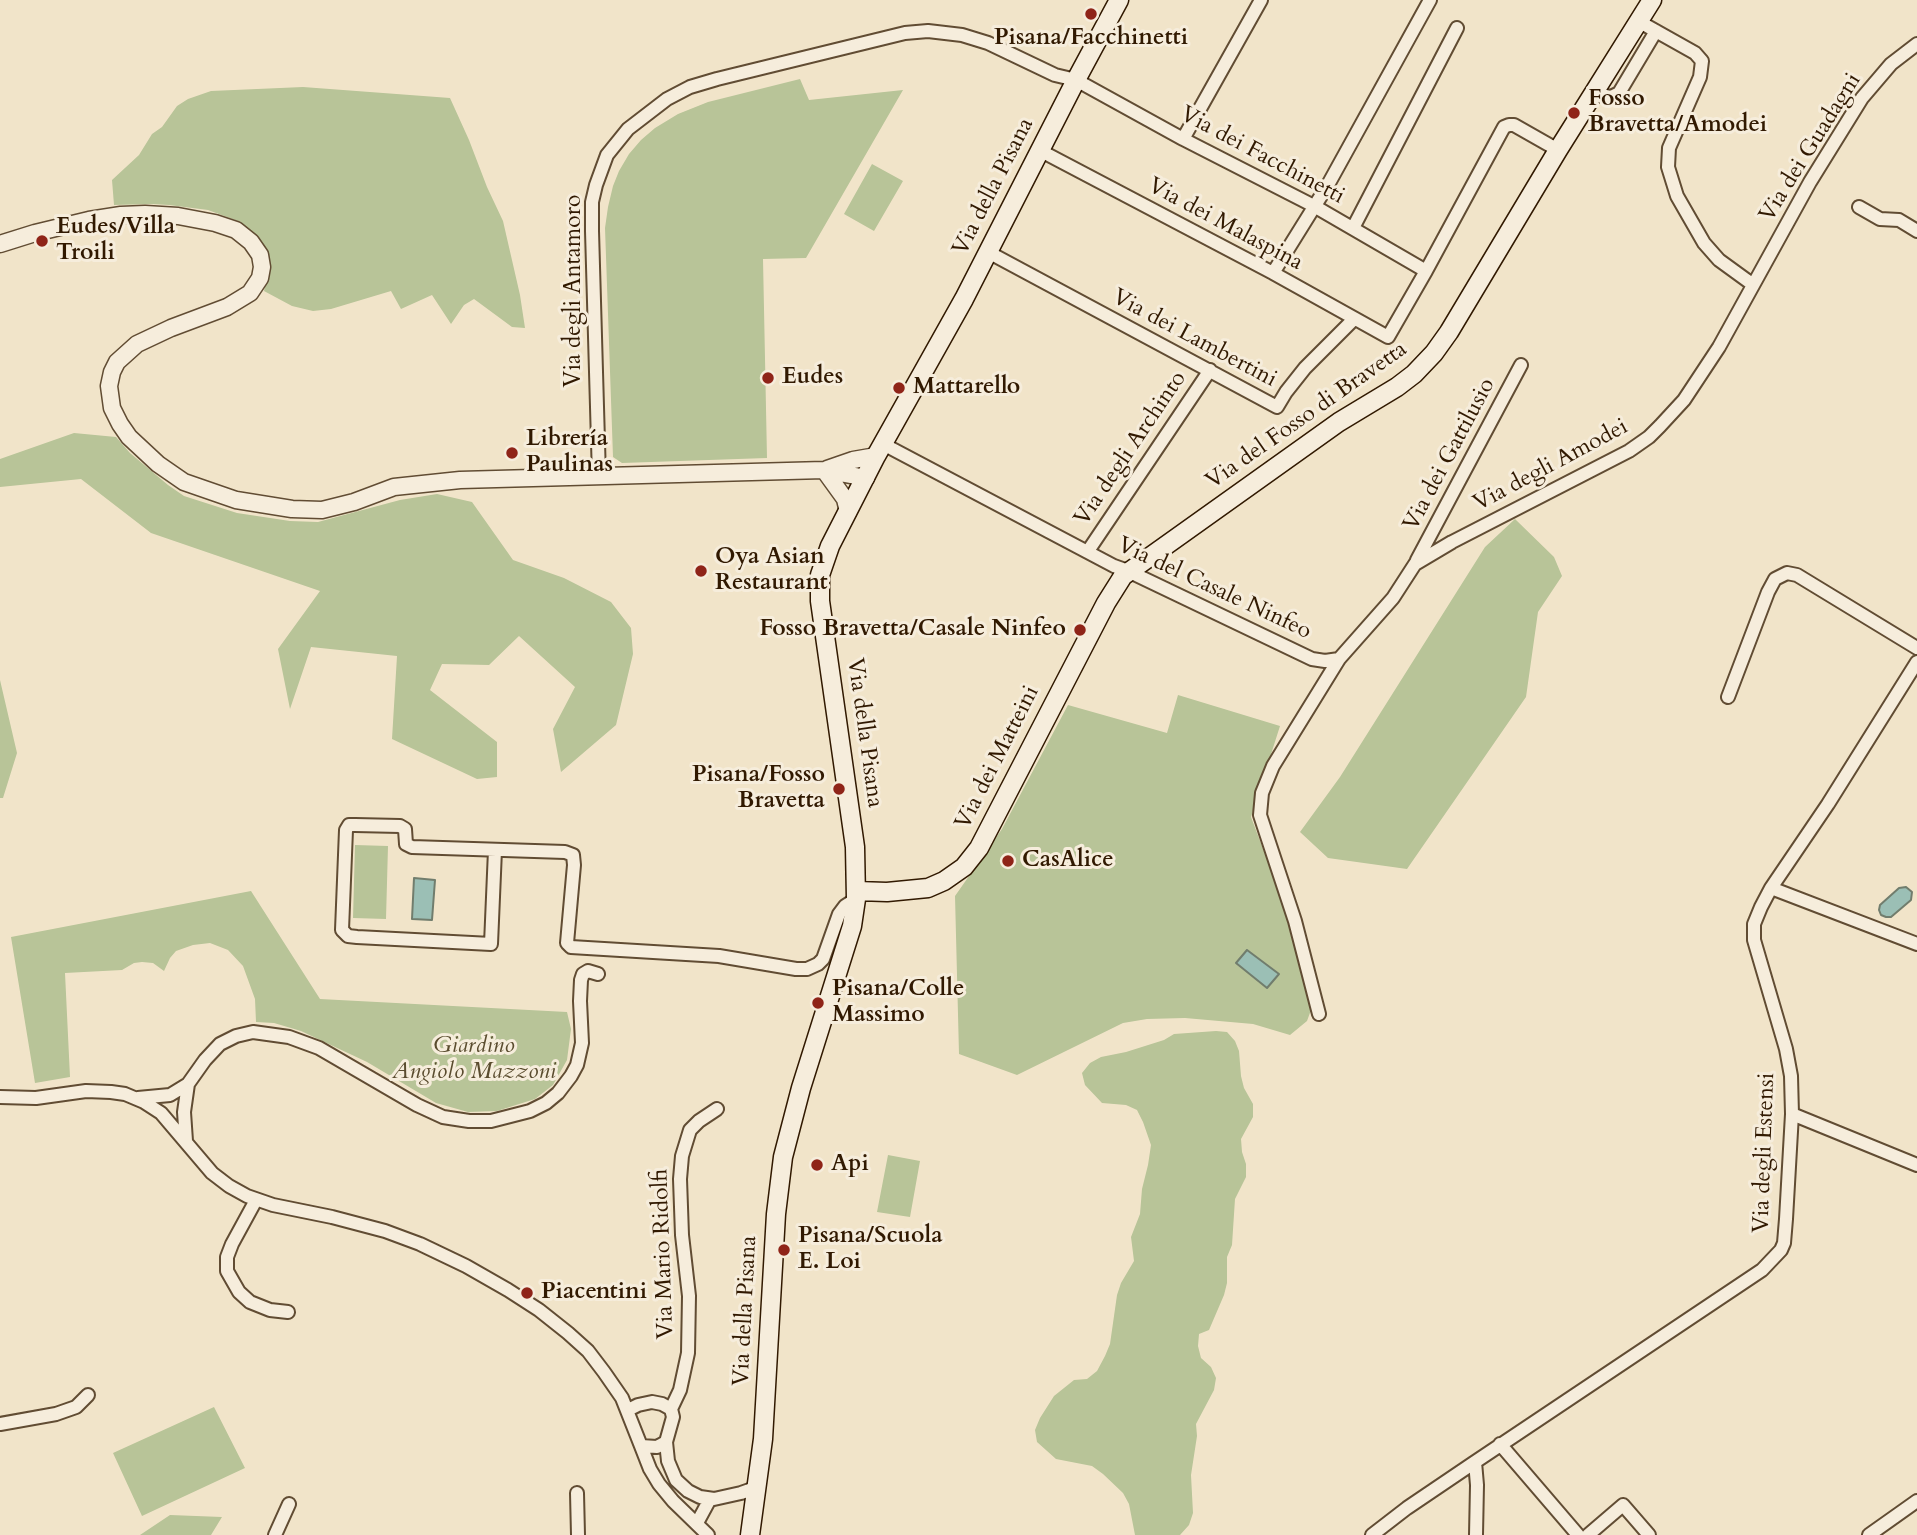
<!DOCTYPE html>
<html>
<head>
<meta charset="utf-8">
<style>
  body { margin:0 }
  canvas { display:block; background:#f1e4c9 }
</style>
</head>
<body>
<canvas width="1917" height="1535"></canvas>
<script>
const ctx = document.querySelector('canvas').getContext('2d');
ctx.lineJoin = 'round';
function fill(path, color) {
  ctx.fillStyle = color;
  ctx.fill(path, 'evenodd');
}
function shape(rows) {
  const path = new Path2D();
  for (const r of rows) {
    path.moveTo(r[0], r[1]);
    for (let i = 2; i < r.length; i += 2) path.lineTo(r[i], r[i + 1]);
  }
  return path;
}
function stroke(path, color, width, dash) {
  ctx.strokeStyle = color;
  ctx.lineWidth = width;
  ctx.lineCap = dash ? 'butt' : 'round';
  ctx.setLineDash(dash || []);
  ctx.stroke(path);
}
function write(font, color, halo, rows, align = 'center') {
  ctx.font = font + ' Cardo,serif';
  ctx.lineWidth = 6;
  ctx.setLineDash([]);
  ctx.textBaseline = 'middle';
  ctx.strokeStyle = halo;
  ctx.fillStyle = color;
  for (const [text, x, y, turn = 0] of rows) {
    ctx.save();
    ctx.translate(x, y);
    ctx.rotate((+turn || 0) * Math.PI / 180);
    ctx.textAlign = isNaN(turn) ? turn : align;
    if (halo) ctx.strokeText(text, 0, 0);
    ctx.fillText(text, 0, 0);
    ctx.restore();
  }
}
fill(shape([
  [800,79,809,100,903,90,806,258,763,259,767,458,622,463,613,457,605,228,608,207,613,186,619,171,629,154,641,140,655,128,678,114,708,102],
  [303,87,450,98,469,140,487,187,503,221,520,295,525,328,512,327,474,299,464,305,451,324,432,295,401,309,391,291,331,309,313,311,292,306,264,291,270,262,266,251,256,236,238,221,208,210,169,205,152,204,114,205,112,180,139,155,152,134,162,127,177,106,188,99,211,91],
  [872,164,903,181,874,231,844,214],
  [74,433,116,437,130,453,168,485,184,496,237,513,290,521,318,522,400,500,437,494,472,502,513,560,564,578,611,602,631,628,633,654,616,725,561,772,553,729,575,687,519,636,489,665,442,664,430,690,497,742,497,777,477,779,392,739,397,656,311,647,290,709,278,649,320,591,151,533,81,479,0,487,0,459],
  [1515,519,1554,557,1562,576,1538,612,1526,697,1407,869,1328,858,1300,832,1340,777,1485,547],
  [0,680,17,753,3,798,0,798],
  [1178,695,1280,726,1251,817,1287,912,1306,971,1311,1010,1307,1021,1290,1035,1253,1024,1185,1018,1147,1019,1123,1023,1017,1075,959,1054,955,896,1002,829,1068,705,1167,733],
  [355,845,388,846,386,919,353,918],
  [251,891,320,999,567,1012,571,1029,567,1060,553,1085,535,1099,497,1111,468,1112,436,1103,367,1062,301,1031,274,1023,256,1022,255,999,243,966,228,950,210,943,193,945,176,951,170,958,164,971,153,963,142,962,134,963,122,970,65,973,70,1077,35,1083,11,937],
  [1216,1031,1227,1032,1235,1041,1239,1051,1241,1076,1244,1088,1253,1104,1253,1117,1241,1139,1242,1152,1246,1164,1246,1177,1235,1199,1232,1245,1227,1257,1227,1283,1224,1295,1209,1330,1199,1334,1198,1346,1201,1358,1211,1367,1216,1378,1214,1390,1196,1424,1197,1436,1191,1475,1193,1513,1189,1525,1180,1535,1135,1535,1129,1504,1123,1493,1103,1474,1092,1466,1056,1459,1037,1442,1035,1430,1040,1418,1054,1396,1074,1380,1087,1379,1097,1371,1105,1356,1110,1344,1117,1295,1121,1283,1134,1261,1131,1237,1140,1214,1142,1189,1148,1165,1151,1145,1143,1122,1137,1110,1126,1105,1102,1103,1085,1085,1082,1073,1090,1063,1101,1057,1126,1052,1164,1040,1174,1034],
  [888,1155,920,1161,910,1217,877,1212],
  [214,1407,245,1468,142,1516,113,1453],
  [170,1515,222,1517,211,1535,140,1535]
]), '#b8c498');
const water = shape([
  [414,878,435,880,432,920,412,919,414,878],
  [1906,887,1912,892,1911,900,1891,917,1886,917,1881,915,1879,910,1880,905,1899,888,1906,887],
  [1247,950,1279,974,1267,988,1236,963,1247,950]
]);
fill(water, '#9bbfb5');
stroke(water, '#717d6d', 2);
const minor = shape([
  [1638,21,1695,53,1702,61,1700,77,1669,148,1668,167,1677,196,1704,243,1719,260,1752,284],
  [1593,93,1611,97,1619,93,1656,31],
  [1183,139,1261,0],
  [1041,151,1273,273,1388,337,1426,271,1504,127,1509,125,1514,125,1558,150],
  [1859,207,1880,219,1899,220,1917,231],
  [1353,228,1457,28],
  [988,252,1277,407,1286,392,1305,368,1354,319],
  [1273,273,1329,183,1430,0],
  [883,444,1114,566,1128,571,1312,659,1325,661,1339,659],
  [599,477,592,231,592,202,596,185,607,155,628,129,667,99,690,87,717,79,905,33,928,31,962,35,988,43,1055,75,1076,80,1183,139,1314,206,1426,271],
  [1088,551,1210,370],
  [1417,560,1521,365],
  [1728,697,1768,592,1775,579,1787,573,1797,575,1917,648],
  [495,850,491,944,357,937,348,936,342,930,346,830,349,825,355,825,400,826,405,829,406,844,412,847,565,852,573,855,574,865,567,943,571,947,719,956,796,969,807,969,818,964,823,959,839,914,845,906,856,899],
  [1771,888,1917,944],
  [1319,1014,1295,921,1260,815,1262,793,1273,766,1339,659,1393,598,1415,564,1452,542,1629,451,1649,437,1660,426,1684,400,1719,347,1810,182,1862,98,1891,64,1917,44],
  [0,1097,36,1098,86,1091,111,1092,125,1094,144,1102,161,1113,212,1173,229,1186,247,1196,273,1205,332,1217,385,1231,420,1244,466,1266,508,1290,539,1310,568,1333,588,1351,604,1372,622,1398,641,1446,657,1447,666,1442],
  [138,1098,170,1095,188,1084],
  [1792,1114,1917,1165],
  [186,1141,184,1112,188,1084,205,1060,220,1044,236,1036,253,1032,289,1037,319,1048,417,1105,443,1117,469,1121,491,1121,530,1111,546,1103,558,1093,571,1076,577,1065,582,1043,580,1001,581,980,583,974,588,971,598,974],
  [256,1200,232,1244,227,1257,227,1271,239,1292,250,1302,270,1310,288,1312],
  [671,1409,680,1390,688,1353,689,1296,682,1235,680,1179,682,1156,690,1130,699,1121,717,1109],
  [628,1410,638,1405,652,1402,662,1404,671,1409,673,1417,666,1442,668,1461,676,1480,688,1491,700,1497,714,1499,741,1493,758,1487],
  [0,1424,56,1414,76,1407,88,1395],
  [1500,1444,1578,1535],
  [641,1446,650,1469,659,1484,673,1501,708,1535],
  [577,1493,578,1535],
  [697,1523,710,1499],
  [275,1535,289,1504],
  [1372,1535,1407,1508,1475,1462],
  [1476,1535,1477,1485,1475,1462,1762,1270,1781,1250,1784,1243,1786,1219,1792,1114,1791,1076,1786,1049,1754,940,1754,924,1761,907,1771,888,1828,804,1917,662],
  [1588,1535,1623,1505,1649,1535],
  [1869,1535,1917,1501]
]);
const tertiary = shape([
  [0,244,35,233,89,220,121,215,145,214,178,216,215,223,236,230,251,242,260,255,262,267,260,278,250,293,227,307,171,328,137,344,117,362,112,372,109,386,112,408,120,424,129,437,158,464,184,482,236,500,292,509,322,510,354,502,394,487,460,480,824,470,866,478],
  [827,469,853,460,876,456],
  [824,470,845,499,848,512]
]);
const secondary = shape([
  [857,891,887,892,928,888,944,881,964,867,979,848,1106,603,1123,576,1339,422,1397,387,1414,374,1434,353,1449,332,1558,150,1652,0],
  [750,1535,763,1439,776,1214,783,1157,801,1088,852,926,856,899,855,847,820,601,820,575,830,546,876,456,964,299,1076,80,1119,0]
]);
stroke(minor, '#614c33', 16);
stroke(tertiary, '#614c33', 19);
stroke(secondary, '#311901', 21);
stroke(minor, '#f6eddc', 12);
stroke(tertiary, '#f6eddc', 16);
stroke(secondary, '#f6eddc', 18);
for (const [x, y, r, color] of [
  [1091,14,7,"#8f2418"],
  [1574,113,7,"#8f2418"],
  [42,241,7,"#8f2418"],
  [768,378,7,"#8f2418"],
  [899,388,7,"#8f2418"],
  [512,453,7,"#8f2418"],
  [701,571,7,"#8f2418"],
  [1080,630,7,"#8f2418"],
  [839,789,7,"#8f2418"],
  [1008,861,7,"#8f2418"],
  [818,1003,7,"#8f2418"],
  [817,1165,7,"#8f2418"],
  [784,1250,7,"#8f2418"],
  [527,1293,7,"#8f2418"]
]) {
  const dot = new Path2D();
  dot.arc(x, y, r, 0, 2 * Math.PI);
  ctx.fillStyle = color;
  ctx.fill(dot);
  stroke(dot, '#f6eddc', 2.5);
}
write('bold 23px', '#311901', '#f6eddc', [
  ["Pisana/Facchinetti",1091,39,"center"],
  ["Fosso",1588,100],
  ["Bravetta/Amodei",1588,126],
  ["Eudes/Villa",56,228],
  ["Troili",56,254],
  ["Eudes",782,378],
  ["Mattarello",913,388],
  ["Librería",526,440],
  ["Paulinas",526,466],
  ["Oya Asian",715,558],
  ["Restaurant",715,584],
  ["Fosso Bravetta/Casale Ninfeo",1066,630,"right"],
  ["Pisana/Fosso",825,776,"right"],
  ["Bravetta",825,802,"right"],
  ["CasAlice",1022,861],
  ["Pisana/Colle",832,990],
  ["Massimo",832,1016],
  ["Api",831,1165],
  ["Pisana/Scuola",798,1237],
  ["E. Loi",798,1263],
  ["Piacentini",541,1293]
], 'left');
write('23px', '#311901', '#f6eddc', [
  ["Via dei Guadagni",1811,148,-58],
  ["Via dei Facchinetti",1262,156,28],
  ["Via della Pisana",994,187,-63],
  ["Via dei Malaspina",1225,225,28],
  ["Via degli Antamoro",575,291,-90],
  ["Via dei Lambertini",1194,339,28],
  ["Via del Fosso di Bravetta",1307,416,-35],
  ["Via degli Archinto",1131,449,-56],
  ["Via dei Gattilusio",1450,455,-62],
  ["Via degli Amodei",1551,466,-28],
  ["Via del Casale Ninfeo",1214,589,25],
  ["Via della Pisana",864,733,82],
  ["Via dei Matteini",998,758,-63],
  ["Via degli Estensi",1765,1153,-88],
  ["Via Mario Ridolfi",664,1254,-92],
  ["Via della Pisana",746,1311,-87]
]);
write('italic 23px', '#5a4c2e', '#f6eddc', [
  ["Giardino",474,1047],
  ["Angiolo Mazzoni",474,1073]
]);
</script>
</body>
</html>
